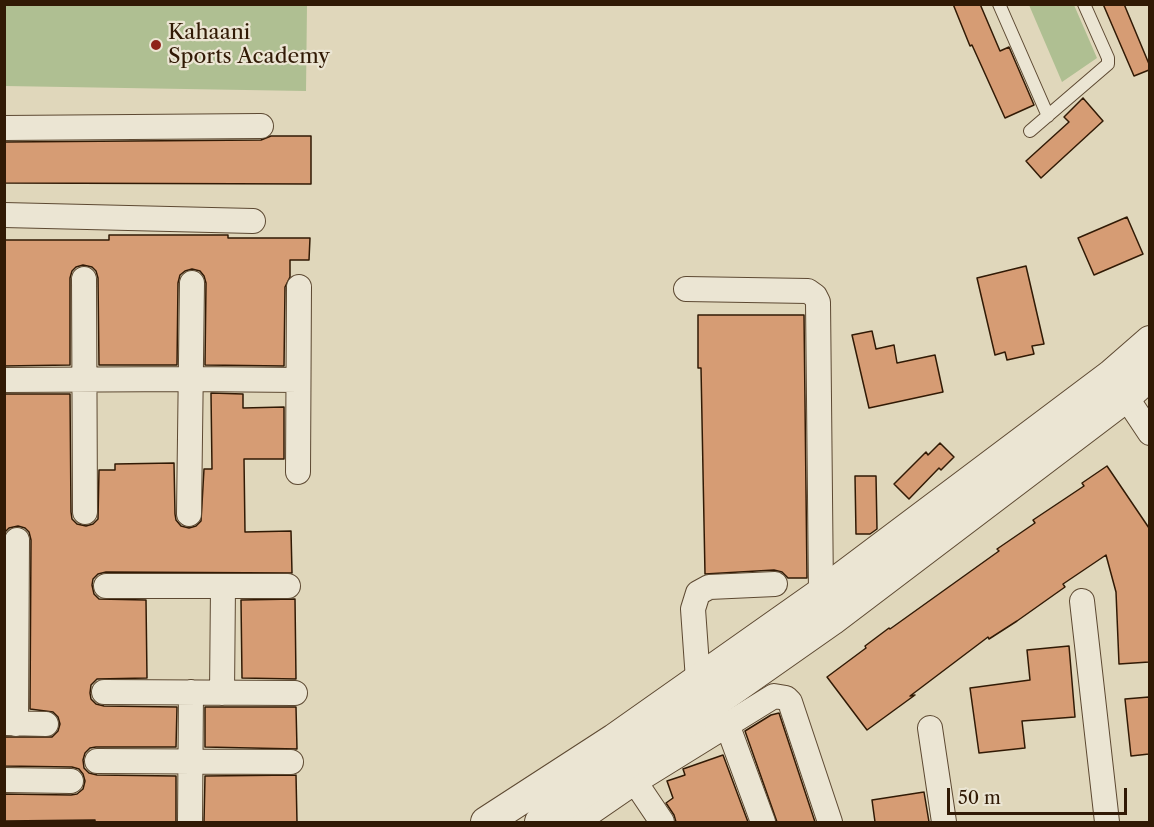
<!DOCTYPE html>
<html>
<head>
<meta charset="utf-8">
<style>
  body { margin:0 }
  #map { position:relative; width:1154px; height:827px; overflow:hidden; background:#e0d7bb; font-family:"Libre Caslon Text",serif }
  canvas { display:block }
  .frame { position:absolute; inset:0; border:6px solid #311a05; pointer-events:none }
  .scale { position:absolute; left:947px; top:788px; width:180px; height:27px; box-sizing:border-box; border:3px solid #311a05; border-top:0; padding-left:8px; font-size:18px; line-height:21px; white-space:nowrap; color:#311a05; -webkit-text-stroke:4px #ebe5d3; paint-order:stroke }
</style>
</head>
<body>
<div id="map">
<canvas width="1154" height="827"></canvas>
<div class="frame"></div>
<div class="scale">50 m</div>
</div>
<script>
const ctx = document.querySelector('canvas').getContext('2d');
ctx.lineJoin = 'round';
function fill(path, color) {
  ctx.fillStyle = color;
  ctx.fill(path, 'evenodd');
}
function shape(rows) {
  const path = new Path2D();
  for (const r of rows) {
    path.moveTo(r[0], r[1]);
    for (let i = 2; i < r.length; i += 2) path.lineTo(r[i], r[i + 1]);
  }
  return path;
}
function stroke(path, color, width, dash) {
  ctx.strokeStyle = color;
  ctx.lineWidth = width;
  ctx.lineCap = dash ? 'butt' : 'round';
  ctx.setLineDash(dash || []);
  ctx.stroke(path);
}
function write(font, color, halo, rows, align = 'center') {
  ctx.font = font + ' "Libre Caslon Text",serif';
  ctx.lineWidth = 4.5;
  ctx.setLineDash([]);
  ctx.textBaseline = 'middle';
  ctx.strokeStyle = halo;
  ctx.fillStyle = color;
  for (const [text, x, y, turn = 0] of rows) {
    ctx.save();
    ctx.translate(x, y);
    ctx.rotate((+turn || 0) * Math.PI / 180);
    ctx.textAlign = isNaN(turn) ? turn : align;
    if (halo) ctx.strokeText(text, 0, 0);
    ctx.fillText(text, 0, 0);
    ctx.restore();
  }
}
fill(shape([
  [5,4,307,5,306,91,5,86],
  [1029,5,1074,5,1097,58,1062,82]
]), '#afbf92');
const building = shape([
  [953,4,980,4,1000,51,1009,47,1034,105,1005,118,972,45,970,46,953,4],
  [1103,4,1124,4,1149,64,1149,70,1134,76,1103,4],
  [1083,98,1103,121,1041,178,1026,161,1069,122,1064,117,1083,98],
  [271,136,311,136,311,184,4,183,4,142,261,140,271,136],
  [1127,217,1143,254,1094,275,1078,238,1127,217],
  [109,235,228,235,228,238,310,238,309,260,290,260,290,277,285,287,284,366,205,365,206,283,204,276,200,271,192,269,185,271,180,275,178,283,177,365,99,365,98,278,96,271,92,267,83,265,76,267,72,271,70,278,70,365,4,366,4,240,109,240,109,235],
  [1026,266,1044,344,1032,346,1034,354,1007,360,1005,352,995,355,977,278,1026,266],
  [698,315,804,315,807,578,788,578,782,572,774,570,705,574,701,368,698,368,698,315],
  [872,331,876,349,894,345,897,363,935,355,943,392,869,408,852,335,872,331],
  [211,393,243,394,243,408,284,407,284,459,244,459,245,532,291,531,292,573,106,572,98,574,93,579,92,585,94,594,99,599,146,600,147,678,97,679,91,685,90,693,91,699,96,704,104,706,177,707,176,747,96,747,90,748,85,753,83,760,84,768,89,773,97,775,176,776,176,822,95,822,95,820,4,821,4,794,71,795,77,794,83,789,85,781,83,774,79,769,72,767,4,766,4,737,52,737,58,731,60,724,58,717,53,712,30,709,31,540,29,532,25,528,18,526,9,528,4,533,4,394,70,394,71,512,72,519,77,524,86,526,93,524,98,519,99,470,115,470,115,464,174,463,175,514,176,520,181,526,189,528,196,526,201,521,204,469,212,469,211,393],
  [940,443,954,457,941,470,939,468,909,499,894,484,926,452,928,455,940,443],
  [1107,466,1149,528,1149,662,1119,664,1116,592,1106,555,1063,584,1065,587,1017,621,989,639,988,637,910,696,915,695,867,730,827,677,866,648,865,646,889,628,890,629,999,551,997,549,1035,523,1033,520,1084,486,1082,483,1107,466],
  [855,476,876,476,877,529,870,534,856,534,855,476],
  [295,599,296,679,242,678,241,600,295,599],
  [1069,646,1075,717,1022,721,1025,748,979,753,970,688,1030,680,1027,650,1069,646],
  [1149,697,1149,754,1131,756,1125,699,1149,697],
  [205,707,296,707,297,749,205,747,205,707],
  [779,713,815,822,777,822,745,731,771,715,779,713],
  [723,755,748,822,676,822,674,815,666,803,673,798,667,781,685,775,683,769,723,755],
  [296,775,297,822,204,822,205,776,296,775],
  [924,792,929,822,875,822,872,800,924,792]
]);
fill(building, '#d69c74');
stroke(building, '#311a05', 1.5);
const service = shape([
  [999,4,1048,116],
  [1030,131,1108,64,1108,58,1084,4]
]);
const minor = shape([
  [4,128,261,126],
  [4,215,253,221],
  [84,279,85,512],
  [686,289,808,291,815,296,818,302,821,593],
  [4,380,191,379,298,380],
  [1116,382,1150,433],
  [298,472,299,287],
  [189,514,192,283],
  [106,586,288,586],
  [1082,601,1107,822],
  [698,680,693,609,698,593,709,587,775,584],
  [104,692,295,693],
  [222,693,223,586],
  [4,723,46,724],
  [16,724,17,540],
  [727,724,763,822],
  [930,728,944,822],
  [97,761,291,762],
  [627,770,662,822],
  [4,780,71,781],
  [190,822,191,692],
  [577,822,635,782,774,696,786,698,790,702,830,822]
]);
const tertiary = shape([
  [486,822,614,739,821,593,1111,375,1150,341],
  [540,822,624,766,832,620,1126,397,1150,375]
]);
stroke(service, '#5d4932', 14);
stroke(minor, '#5d4932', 26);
stroke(tertiary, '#5d4932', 32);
stroke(service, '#ebe5d3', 12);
stroke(minor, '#ebe5d3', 24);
stroke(tertiary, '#ebe5d3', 30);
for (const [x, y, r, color] of [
  [156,45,6,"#8f2418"]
]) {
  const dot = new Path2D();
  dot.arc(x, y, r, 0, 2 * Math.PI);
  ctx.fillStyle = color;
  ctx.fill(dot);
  stroke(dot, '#ebe5d3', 2);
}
write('21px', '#311a05', '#ebe5d3', [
  ["Kahaani",168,33],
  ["Sports Academy",168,57]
], 'left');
</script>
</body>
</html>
